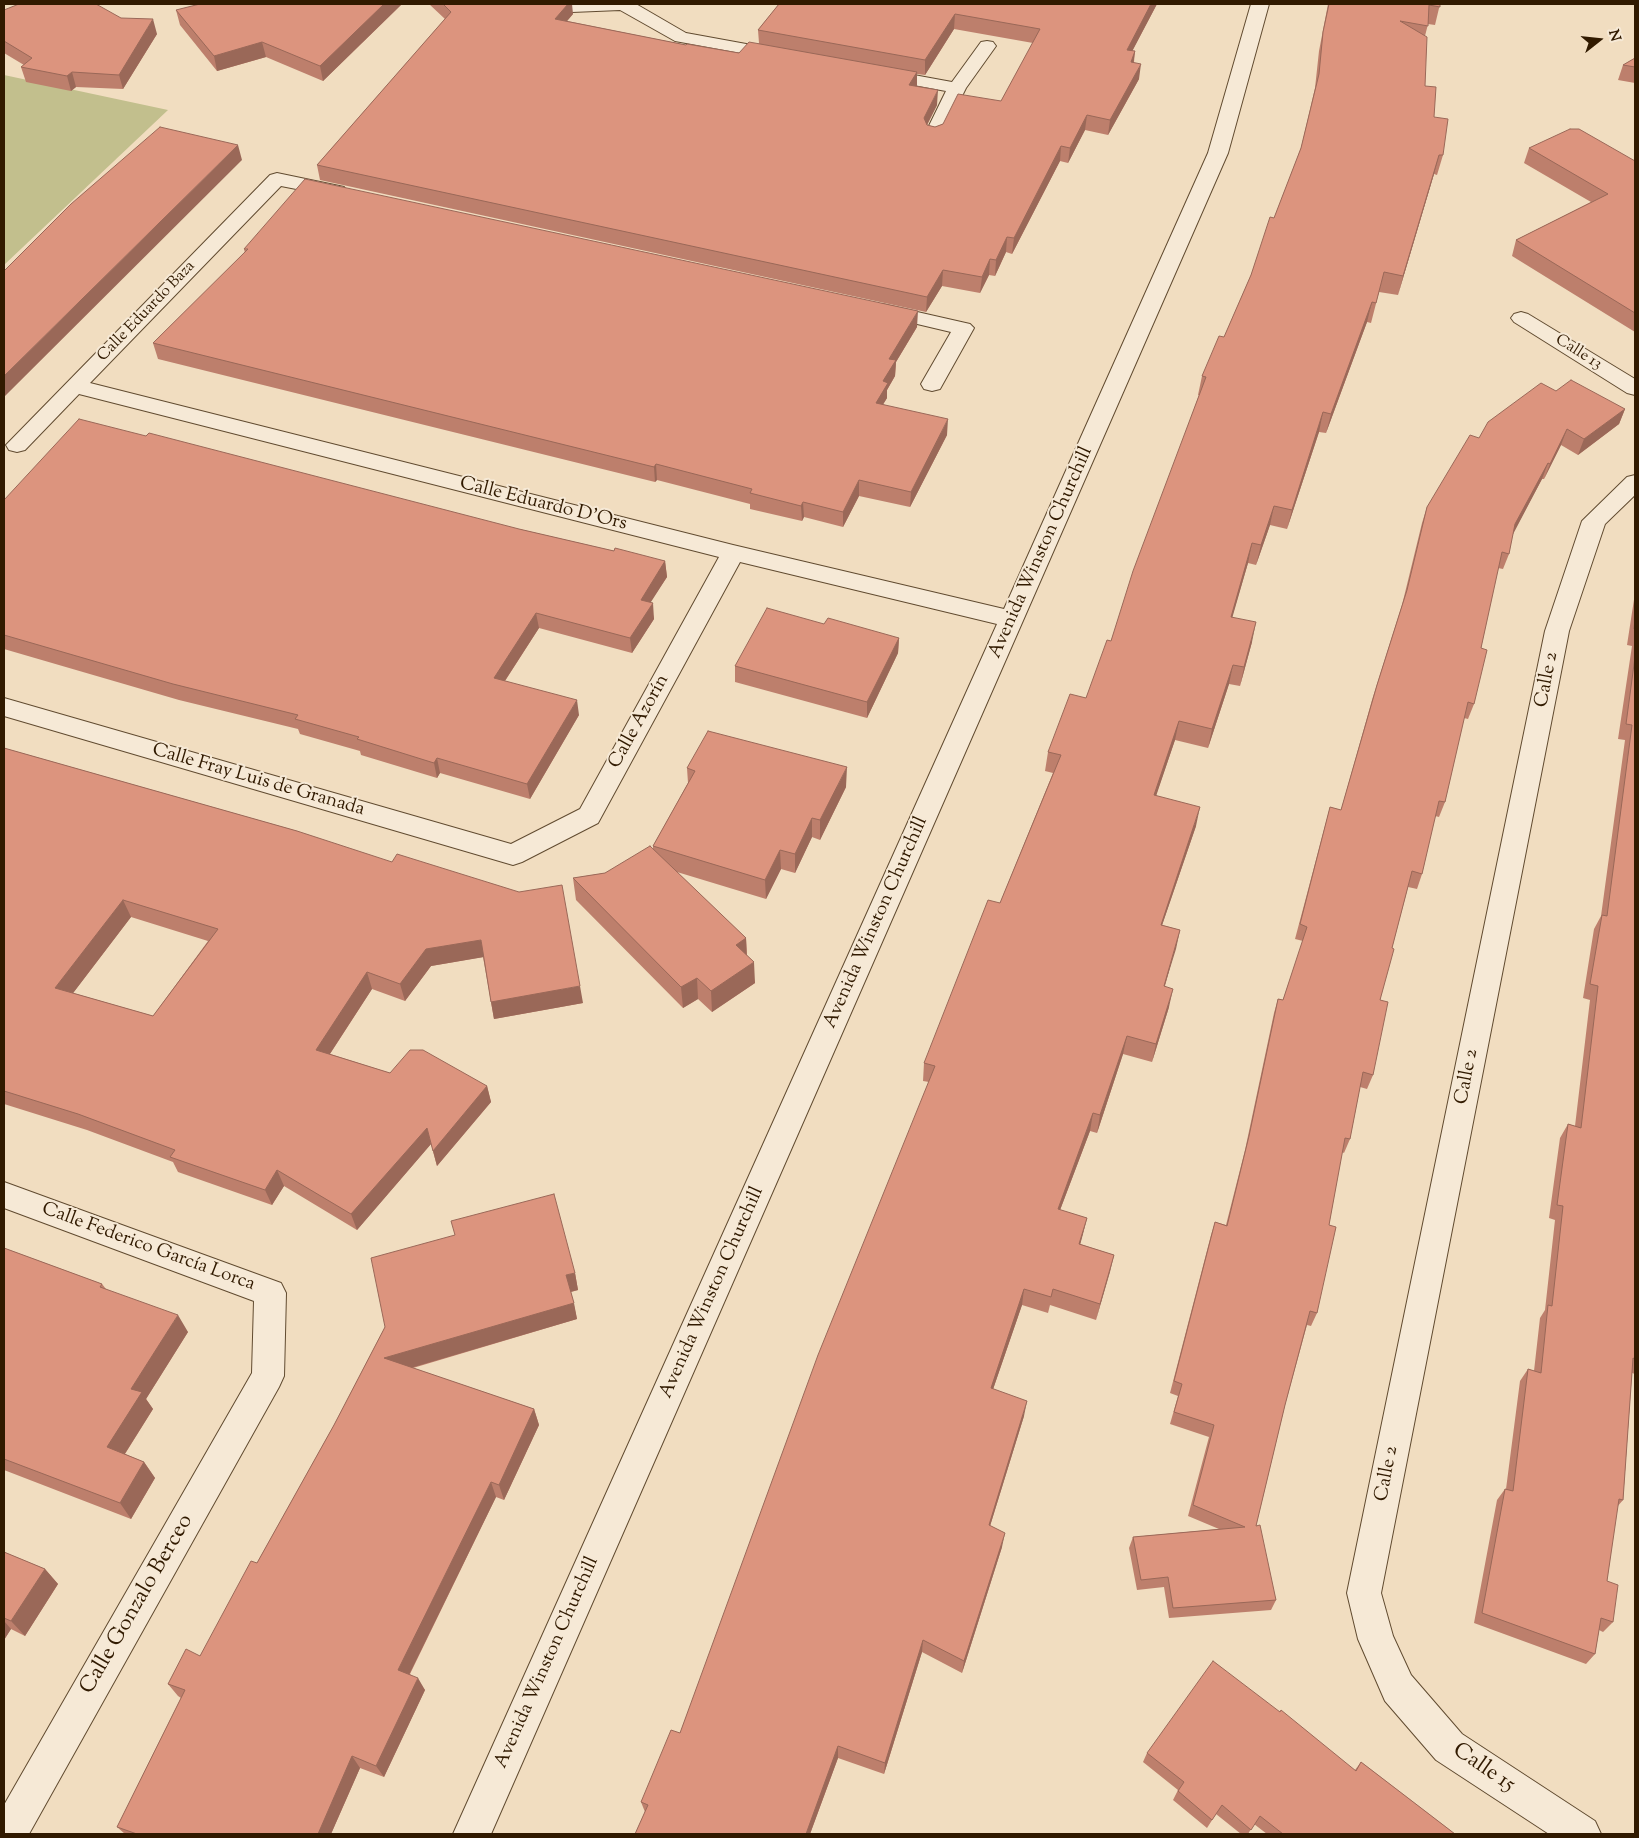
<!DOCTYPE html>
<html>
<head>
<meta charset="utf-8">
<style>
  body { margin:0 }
  #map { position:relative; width:1639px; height:1838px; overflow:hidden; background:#f1ddc0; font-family:"Sorts Mill Goudy",serif }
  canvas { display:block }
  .frame { position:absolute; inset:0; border:5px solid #311a00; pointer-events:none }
  .north { position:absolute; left:1574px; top:15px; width:50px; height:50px; -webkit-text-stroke:4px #f6e9d6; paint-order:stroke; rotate:74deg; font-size:14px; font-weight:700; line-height:20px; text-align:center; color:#311a00 }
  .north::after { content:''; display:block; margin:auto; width:18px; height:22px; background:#311a00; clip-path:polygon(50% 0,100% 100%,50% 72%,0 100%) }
</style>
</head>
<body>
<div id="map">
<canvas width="1639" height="1838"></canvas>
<div class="frame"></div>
<div class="north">N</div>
</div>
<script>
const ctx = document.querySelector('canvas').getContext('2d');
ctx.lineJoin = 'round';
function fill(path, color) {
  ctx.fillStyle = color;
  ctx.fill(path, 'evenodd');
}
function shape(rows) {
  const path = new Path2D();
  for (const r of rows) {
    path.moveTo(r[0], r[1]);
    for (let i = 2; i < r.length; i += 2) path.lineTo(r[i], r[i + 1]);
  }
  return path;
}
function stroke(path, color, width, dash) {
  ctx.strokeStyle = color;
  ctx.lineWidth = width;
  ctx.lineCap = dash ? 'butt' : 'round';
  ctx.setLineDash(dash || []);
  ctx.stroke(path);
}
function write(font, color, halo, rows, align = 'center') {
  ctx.font = font + ' "Sorts Mill Goudy",serif';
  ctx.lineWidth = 4;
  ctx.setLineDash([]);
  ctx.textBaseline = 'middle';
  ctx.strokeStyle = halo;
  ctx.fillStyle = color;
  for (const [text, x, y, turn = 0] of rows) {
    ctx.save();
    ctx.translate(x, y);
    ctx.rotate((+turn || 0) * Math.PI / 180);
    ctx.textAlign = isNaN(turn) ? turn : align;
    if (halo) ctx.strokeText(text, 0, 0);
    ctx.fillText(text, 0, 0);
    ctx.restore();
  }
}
fill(shape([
  [4,75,168,110,4,265]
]), '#c2bf8d');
const minor = shape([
  [526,4,636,4,686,33,779,50,785,51,788,55,785,59,779,60,675,41,620,10,572,12,535,9,529,8,526,4],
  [1251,4,1269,4,1228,153,491,1834,453,1834,997,624,740,562,598,823,522,862,513,865,4,716,4,698,511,844,580,809,719,557,79,394,25,450,17,452,9,450,6,445,270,175,277,173,344,187,347,191,344,195,337,197,281,186,90,383,733,545,1004,609,1208,153,1251,4],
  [987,41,993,42,996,46,966,88,941,138,934,140,927,138,925,134,946,91,881,79,875,78,872,74,875,70,881,69,952,82,981,42,987,41],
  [882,304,970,324,974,328,940,389,932,391,924,389,921,384,951,332,875,314,872,310,875,306,882,304],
  [1521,312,1528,314,1635,379,1635,395,1627,393,1514,322,1511,318,1514,314,1521,312],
  [1635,475,1635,495,1605,524,1569,631,1381,1593,1393,1636,1411,1675,1462,1734,1595,1821,1601,1834,1549,1834,1436,1760,1385,1701,1358,1639,1347,1593,1545,631,1582,521,1627,477,1635,475],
  [4,1182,281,1283,286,1293,284,1376,279,1387,29,1834,4,1834,4,1805,252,1373,254,1301,4,1208,4,1182]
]);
stroke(minor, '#614b30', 2);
fill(minor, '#f6e9d6');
fill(shape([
  [402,4,323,81,266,57,217,71,180,25,176,10],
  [429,4,568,4,573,14,567,21,686,45,739,53,759,43,758,30,779,4,1157,4,1132,51,1135,51,1134,62,1139,79,1108,135,1085,130,1068,163,1060,161,1012,254,1006,252,995,276,989,275,980,293,942,286,926,312,320,180,317,165,445,19],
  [954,29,1033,43,1001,101,935,127,927,125,937,105,917,86,917,74,925,75],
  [1328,4,1440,4,1435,25,1428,24,1425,36,1425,86,1434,117,1443,155,1437,175,1434,174,1398,295,1379,292,1371,323,1367,322,1326,433,1319,432,1287,529,1270,525,1256,565,1248,563,1232,617,1252,642,1240,686,1229,684,1208,748,1175,740,1156,795,1196,826,1162,925,1180,930,1165,986,1169,1007,1152,1062,1123,1054,1097,1133,1090,1131,1060,1210,1087,1218,1080,1244,1114,1255,1096,1320,1050,1305,1048,1313,1022,1305,993,1389,1024,1416,990,1526,1002,1547,962,1673,922,1652,884,1774,838,1758,810,1834,635,1834,645,1812,641,1802,680,1733,929,1082,923,1081,924,1063,1000,903,1053,773,1045,771,1048,752,1086,698,1111,641,1199,395,1198,395,1202,376,1224,337,1251,275,1274,218,1301,148,1315,88,1319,51],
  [4,10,121,18,157,34,123,89,76,87,71,91,26,82,21,67,24,65,4,53],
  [1635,58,1635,83,1618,80,1623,65],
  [1529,148,1635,161,1635,332,1512,256,1516,240,1591,202,1524,163],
  [244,249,917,327,896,362,895,376,887,390,887,398,883,404,947,435,910,507,859,496,843,527,804,517,802,521,750,509,750,504,657,480,655,482,158,359,153,343,245,253],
  [1556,391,1625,409,1619,424,1578,455,1561,445,1544,479,1542,479,1513,533,1509,554,1503,569,1498,568,1481,648,1474,704,1468,719,1464,718,1445,802,1439,817,1435,816,1422,874,1417,889,1408,887,1392,948,1380,1000,1373,1075,1367,1089,1360,1087,1350,1139,1344,1153,1342,1152,1329,1225,1317,1313,1311,1326,1307,1325,1285,1405,1256,1526,1276,1600,1271,1610,1169,1618,1164,1587,1137,1590,1129,1548,1133,1537,1219,1529,1188,1516,1209,1437,1170,1424,1178,1396,1170,1393,1211,1235,1215,1222,1226,1225,1245,1150,1274,1013,1278,999,1283,1000,1303,941,1295,939,1326,822,1330,807,1341,810,1372,700,1402,605,1422,523,1427,507,1479,438],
  [4,500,519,529,614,551,665,561,667,577,650,602,654,619,632,653,539,628,505,681,579,715,530,799,440,773,437,778,361,755,360,751,300,734,298,729,179,700,4,649],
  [1635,593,1635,1374,1632,1373,1623,1500,1617,1507,1607,1581,1613,1622,1603,1632,1599,1630,1595,1654,1586,1664,1474,1623,1497,1500,1505,1489,1506,1489,1520,1381,1528,1369,1534,1371,1540,1318,1545,1310,1555,1220,1549,1218,1560,1138,1568,1124,1575,1126,1590,1000,1583,998,1594,929,1601,916,1625,740,1618,739,1632,646,1627,645],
  [899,638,898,653,867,718,735,682,735,666],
  [4,748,297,831,583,1003,494,1019,491,1002,483,957,431,966,405,1001,372,989,330,1054,390,1073,487,1086,491,1102,437,1166,431,1144,357,1230,284,1186,272,1205,178,1172,173,1162,87,1130,4,1104],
  [131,917,208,941,153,1016,73,993],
  [687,768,846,787,820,840,812,837,795,873,781,869,766,899,677,872,746,938,747,955,755,983,712,1012,698,999,683,1008,576,900,573,878,605,873,653,849,653,846,688,783],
  [4,1248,102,1284,106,1289,188,1332,146,1399,153,1409,125,1454,144,1462,155,1478,131,1519,4,1470],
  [575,1273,578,1290,571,1292,577,1319,413,1368,534,1409,539,1425,504,1500,496,1497,410,1674,425,1690,384,1777,360,1768,331,1834,125,1834,117,1827,181,1698,178,1696,168,1684,200,1656,257,1563,334,1425,385,1327],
  [4,1552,45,1569,58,1584,25,1636,11,1629,4,1640],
  [1147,1753,1355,1770,1361,1762,1455,1834,1267,1834,1254,1824,1248,1834,1241,1834,1216,1814,1207,1828,1173,1800,1178,1790,1143,1762]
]), '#bd7f6c');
fill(shape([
  [384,4,402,4,323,81,320,66],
  [568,4,572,4,573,14,556,34,555,19],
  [1151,4,1157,4,1125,65,1127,50],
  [955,14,954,29,925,75,925,60],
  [153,19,157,34,123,89,119,75],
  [262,42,266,57,217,71,214,56],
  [1135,51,1133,66,1131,62],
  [1141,64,1139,79,1108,135,1110,120],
  [72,72,76,87,71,91,67,76],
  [917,72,917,88,909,85],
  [938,90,937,105,923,133,924,118],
  [1087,115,1085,130,1068,163,1070,148],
  [238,145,242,160,4,397,4,376],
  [1061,146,1060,161,1012,254,1014,238],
  [1439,155,1434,174,1398,295,1403,276],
  [1007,237,1006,252,995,276,996,260],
  [990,259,989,275,980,293,982,277],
  [943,270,942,286,926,312,927,297],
  [1372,302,1367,322,1326,433,1331,414],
  [918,311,917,327,896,362,895,376,887,390,887,398,875,418,876,403,883,381,889,359],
  [1625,409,1619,424,1578,455,1584,439],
  [1323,412,1319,432,1287,529,1292,510],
  [948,419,947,435,910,507,911,492],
  [1567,429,1561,445,1544,479,1550,464],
  [1548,463,1542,479,1510,540,1515,524],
  [656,464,657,480,655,482,654,467],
  [859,480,859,496,843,527,843,512],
  [803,502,804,517,802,521,801,506],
  [1274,506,1270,525,1256,565,1261,545],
  [1252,543,1248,563,1227,636,1231,617],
  [665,561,667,577,642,616,641,600],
  [653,603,654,619,632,653,630,638],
  [536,613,539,628,497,693,494,678],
  [1256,622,1252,642,1240,686,1244,667],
  [899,638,898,653,867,718,867,702],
  [1233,665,1229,684,1208,748,1212,729],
  [577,700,579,715,530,799,527,784],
  [1179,721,1175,740,1150,814,1154,795],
  [437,758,440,773,437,778,434,763],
  [847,767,846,787,820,840,820,820],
  [1200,807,1196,826,1156,943,1161,925],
  [812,818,812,837,795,873,795,854],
  [780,850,781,869,766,899,765,880],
  [123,900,131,917,64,1005,55,988],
  [1180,930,1176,949,1159,1004,1164,986],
  [746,938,747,960,736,945],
  [481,940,484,957,431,966,405,1001,400,984,426,949],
  [754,962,755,983,712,1012,711,991],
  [367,972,372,989,322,1066,316,1050],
  [697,978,698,999,683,1008,681,987],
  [580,986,583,1003,494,1019,491,1002],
  [1173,989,1169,1007,1152,1062,1156,1044],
  [1127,1036,1123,1054,1097,1133,1100,1115],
  [487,1086,491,1102,437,1166,433,1151],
  [1093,1113,1090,1131,1054,1226,1058,1209],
  [427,1128,431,1144,357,1230,351,1214],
  [277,1170,284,1186,272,1205,265,1190],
  [1087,1218,1083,1234,1076,1260,1079,1244],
  [1114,1255,1110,1272,1096,1320,1100,1304],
  [575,1273,578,1290,570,1292,566,1275],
  [1024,1289,1022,1305,988,1404,991,1388],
  [574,1303,577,1319,390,1374,384,1358],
  [178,1315,188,1332,146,1399,153,1409,119,1463,107,1447,131,1389],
  [1027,1401,1024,1416,986,1539,989,1525],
  [534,1409,539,1425,504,1500,499,1485],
  [144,1462,155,1478,131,1519,120,1503],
  [491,1482,496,1497,405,1683,398,1670],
  [1005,1533,1002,1547,962,1673,964,1661],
  [45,1569,58,1584,25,1636,11,1621],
  [4,1621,11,1629,4,1640],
  [923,1640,922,1652,884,1774,885,1763],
  [418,1678,425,1690,384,1777,376,1766],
  [838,1746,838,1758,810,1834,806,1834],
  [352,1756,360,1768,331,1834,318,1834]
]), '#9a6858');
const building = shape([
  [19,4,96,4,121,18,153,19,119,75,72,72,67,76,21,67,32,58,4,41,4,10,19,4],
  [200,4,384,4,320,66,262,42,214,56,176,10,200,4],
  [443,4,568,4,555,19,686,45,687,44,739,53,749,42,917,72,909,85,938,90,924,118,927,125,935,127,943,124,958,94,1001,101,1040,29,955,14,925,60,758,30,779,4,1151,4,1127,50,1135,51,1131,62,1141,64,1110,120,1087,115,1070,148,1061,146,1014,238,1007,237,996,260,990,259,982,277,943,270,927,297,317,165,451,12,443,4],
  [1329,4,1440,4,1440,7,1429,5,1428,26,1400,21,1427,37,1425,86,1436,87,1434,117,1448,119,1443,155,1439,155,1403,276,1384,272,1376,303,1372,302,1331,414,1323,412,1292,510,1274,506,1261,545,1252,543,1231,617,1256,622,1244,667,1233,665,1212,729,1179,721,1154,795,1200,807,1161,925,1180,930,1164,986,1173,989,1156,1044,1127,1036,1100,1115,1093,1113,1058,1209,1087,1218,1079,1244,1114,1255,1100,1304,1053,1289,1051,1297,1024,1289,991,1388,1027,1401,989,1525,1005,1533,964,1661,923,1640,885,1763,838,1746,806,1834,635,1834,648,1805,641,1802,671,1730,680,1733,818,1355,935,1066,924,1063,988,900,1000,903,1061,755,1048,752,1070,694,1086,698,1107,640,1111,641,1133,571,1206,377,1202,376,1219,336,1224,337,1251,275,1270,217,1274,218,1301,148,1319,74,1323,32,1329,4],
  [1635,58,1635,67,1623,65,1635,58],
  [160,127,238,145,4,376,4,271,71,204,160,127],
  [1570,129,1579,129,1635,161,1635,313,1516,240,1608,194,1529,148,1570,129],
  [305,179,918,311,889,359,896,360,883,381,888,383,876,403,948,419,911,492,859,480,843,512,803,502,801,506,750,493,752,489,656,464,654,467,153,343,248,249,244,249,305,179],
  [1571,380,1625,409,1584,439,1567,429,1550,464,1548,463,1515,524,1509,554,1502,552,1481,648,1487,650,1474,704,1468,702,1445,802,1439,801,1422,874,1412,871,1392,948,1394,949,1380,1000,1388,1002,1373,1075,1363,1072,1350,1139,1345,1138,1329,1225,1336,1227,1317,1313,1310,1311,1285,1405,1256,1526,1260,1525,1276,1600,1173,1608,1168,1577,1141,1580,1133,1537,1245,1527,1193,1505,1214,1425,1174,1412,1182,1384,1174,1381,1215,1222,1227,1226,1249,1136,1278,999,1283,1000,1307,927,1300,924,1330,807,1341,810,1377,685,1407,590,1427,507,1470,435,1479,438,1488,422,1541,383,1556,391,1571,380],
  [79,419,146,436,149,433,519,529,614,551,615,548,665,561,641,600,653,603,630,638,536,613,494,678,577,700,527,784,437,758,434,763,357,739,359,737,295,719,298,715,173,684,4,635,4,500,79,419],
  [767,608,824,624,828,618,899,638,867,702,735,666,767,608],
  [1635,619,1635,629,1634,629,1635,619],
  [1635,657,1635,1359,1633,1358,1623,1500,1619,1499,1607,1581,1618,1585,1613,1622,1601,1618,1595,1654,1482,1613,1505,1489,1513,1491,1528,1369,1541,1373,1548,1305,1552,1306,1563,1206,1557,1205,1568,1124,1581,1128,1598,986,1590,984,1602,915,1607,916,1632,725,1626,724,1635,657],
  [708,731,847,767,820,820,812,818,795,854,780,850,765,880,653,846,695,771,687,768,708,731],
  [4,748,297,831,392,862,397,854,519,892,562,885,580,986,491,1002,481,940,426,949,400,984,367,972,316,1050,390,1073,410,1050,423,1050,487,1086,433,1151,427,1128,351,1214,277,1170,265,1190,170,1157,175,1150,78,1114,4,1091,4,748],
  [123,900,218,929,153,1016,55,988,123,900],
  [650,846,746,938,736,945,754,962,711,991,697,978,681,987,573,878,605,873,650,846],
  [554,1194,575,1273,566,1275,574,1303,384,1358,534,1409,499,1485,491,1482,398,1670,418,1678,376,1766,352,1756,318,1834,137,1834,117,1827,185,1690,168,1684,186,1649,200,1656,251,1561,257,1563,334,1425,385,1327,371,1258,455,1235,451,1221,554,1194],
  [4,1248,102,1284,100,1287,178,1315,131,1389,142,1392,107,1447,144,1462,120,1503,4,1459,4,1248],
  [4,1552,45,1569,11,1621,4,1618,4,1552],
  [1213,1661,1280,1712,1281,1710,1356,1771,1361,1762,1455,1834,1283,1834,1260,1816,1251,1830,1222,1805,1212,1820,1178,1791,1184,1782,1147,1753,1213,1661]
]);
fill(building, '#dc947e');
stroke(building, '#9a6858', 1);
write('16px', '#311a00', '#f6e9d6', [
  ["Calle Eduardo Baza",147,312,-46],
  ["Calle 13",1578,353,32]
]);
write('19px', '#311a00', '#f6e9d6', [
  ["Calle Eduardo D'Ors",543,505,14],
  ["Avenida Winston Churchill",1042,553,-66],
  ["Calle 2",1548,680,-79],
  ["Calle Azorín",640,722,-61],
  ["Calle Fray Luis de Granada",258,781,16],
  ["Avenida Winston Churchill",877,923,-66],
  ["Calle 2",1468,1077,-79],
  ["Calle Federico García Lorca",148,1248,20],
  ["Avenida Winston Churchill",713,1293,-66],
  ["Calle 2",1388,1474,-79],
  ["Avenida Winston Churchill",548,1663,-66]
]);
write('22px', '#311a00', '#f6e9d6', [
  ["Calle Gonzalo Berceo",138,1605,-60],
  ["Calle 15",1483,1769,34]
]);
</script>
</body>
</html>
